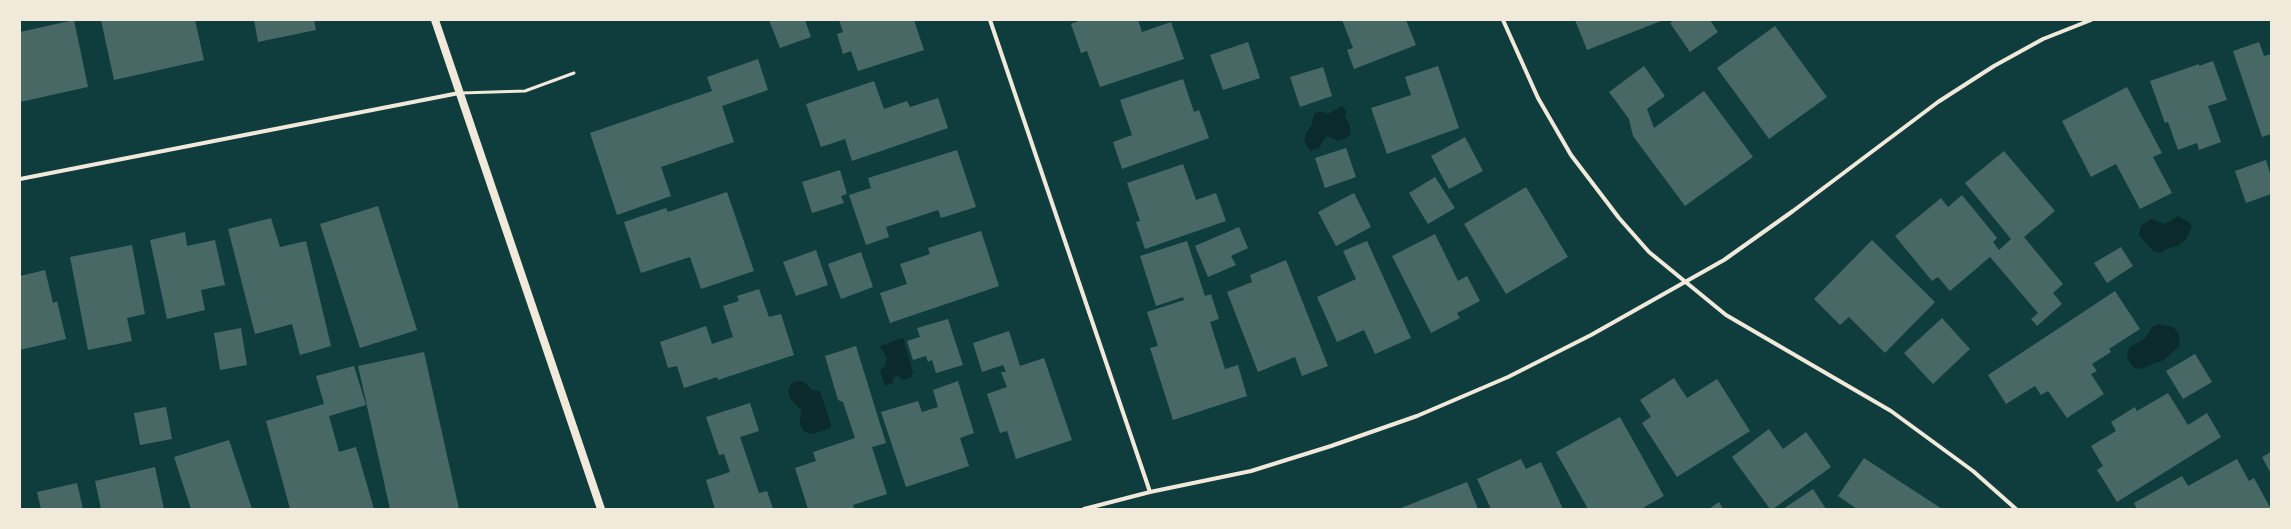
<!DOCTYPE html>
<html>
<head>
<meta charset="utf-8">
<style>
  body { margin:0 }
  #map { position:relative; width:2291px; height:529px; overflow:hidden; background:#0f3d3e; font-family:"PT Serif",serif }
  canvas { display:block }
  .frame { position:absolute; inset:0; border:21px solid #f1e9da; pointer-events:none }
</style>
</head>
<body>
<div id="map">
<canvas width="2291" height="529"></canvas>
<div class="frame"></div>
</div>
<script>
const ctx = document.querySelector('canvas').getContext('2d');
ctx.lineJoin = 'round';
function fill(path, color) {
  ctx.fillStyle = color;
  ctx.fill(path, 'evenodd');
}
function shape(rows) {
  const path = new Path2D();
  for (const r of rows) {
    path.moveTo(r[0], r[1]);
    for (let i = 2; i < r.length; i += 2) path.lineTo(r[i], r[i + 1]);
  }
  return path;
}
function stroke(path, color, width, dash) {
  ctx.strokeStyle = color;
  ctx.lineWidth = width;
  ctx.lineCap = dash ? 'butt' : 'round';
  ctx.setLineDash(dash || []);
  ctx.stroke(path);
}
fill(shape([
  [1342,106,1346,111,1345,117,1350,125,1350,134,1347,138,1337,141,1331,137,1325,137,1320,147,1310,151,1304,141,1306,133,1312,125,1314,114,1320,111,1328,114],
  [2178,216,2190,223,2192,227,2185,241,2178,246,2169,248,2160,253,2153,251,2139,235,2141,226,2151,219,2165,224],
  [2158,324,2173,327,2178,332,2180,345,2164,360,2140,369,2134,368,2127,358,2129,348,2145,338,2153,326],
  [903,338,913,372,911,377,904,380,897,375,893,379,893,383,885,386,880,370,885,366,887,358,880,346],
  [797,381,804,382,812,390,820,391,831,425,830,428,813,434,803,431,800,424,801,410,790,398,788,391,791,384]
]), '#0a2a2b');
fill(shape([
  [74,20,88,87,20,102,20,32],
  [101,20,195,20,204,60,114,80],
  [254,20,314,20,316,30,258,42],
  [769,20,805,20,811,37,780,48],
  [839,20,914,20,924,50,858,71,851,51,843,54,837,34,843,32],
  [1081,20,1138,20,1142,32,1171,22,1184,59,1100,87,1087,51,1081,53,1071,24],
  [1342,20,1406,20,1416,45,1354,69,1347,50,1353,48],
  [1575,20,1661,20,1661,21,1587,50],
  [1675,20,1710,20,1718,32,1690,52,1670,23],
  [1775,26,1827,97,1769,139,1717,68],
  [1248,42,1260,78,1223,90,1210,55],
  [2259,42,2264,56,2271,54,2271,134,2262,137,2233,51],
  [758,59,768,90,722,106,734,142,661,167,671,196,617,215,590,133,712,91,707,77],
  [2213,61,2227,100,2208,106,2221,142,2199,150,2197,143,2178,150,2168,122,2165,123,2150,81,2199,64,2199,66],
  [1438,66,1459,128,1387,154,1371,108,1411,95,1405,77],
  [1644,66,1665,96,1647,109,1654,128,1704,91,1753,157,1685,206,1633,136,1629,119,1609,92],
  [1323,67,1332,96,1300,107,1290,77],
  [1183,79,1194,112,1199,110,1209,138,1122,169,1113,142,1132,135,1120,100],
  [874,81,884,109,907,101,910,107,938,98,948,128,852,161,845,139,821,147,806,104],
  [2127,87,2162,153,2153,157,2172,193,2140,209,2116,164,2091,177,2062,121],
  [1465,137,1483,171,1449,189,1431,156],
  [1346,148,1356,177,1325,188,1315,158],
  [957,150,976,207,941,218,938,210,886,227,889,237,866,245,849,195,871,188,868,178],
  [2004,151,2055,211,2024,237,2063,284,2053,293,2062,304,2037,326,2031,319,2038,313,1990,257,1950,291,1938,277,1932,281,1895,236,1941,198,1948,207,1962,195,1997,238,1993,242,1999,250,2011,239,1965,183],
  [2266,160,2271,176,2271,194,2246,203,2235,171],
  [1183,164,1196,200,1216,193,1226,221,1145,249,1136,222,1140,221,1127,183],
  [840,170,847,194,841,196,844,203,812,213,802,182],
  [1435,177,1455,208,1428,224,1409,193],
  [1526,187,1568,257,1506,294,1464,224],
  [727,192,754,271,701,289,690,257,641,273,624,222,666,208,668,212],
  [1354,193,1371,227,1336,246,1318,212],
  [378,206,417,330,360,348,320,224],
  [271,218,280,247,306,241,331,346,300,355,292,324,255,334,228,229],
  [1239,227,1248,248,1231,256,1236,265,1208,277,1195,246],
  [981,231,999,286,890,323,880,293,907,284,900,264,930,254,928,248],
  [185,232,187,246,215,240,225,285,201,290,205,310,167,319,150,240],
  [1435,234,1458,281,1467,276,1480,301,1457,313,1460,318,1431,333,1392,256],
  [1872,240,1935,302,1885,353,1849,317,1840,325,1814,299],
  [1187,241,1205,296,1211,294,1219,319,1210,322,1225,369,1238,365,1247,396,1173,420,1150,348,1158,346,1147,312,1184,300,1183,297,1156,306,1140,256],
  [1367,241,1411,338,1375,354,1364,330,1337,342,1317,297,1356,279,1343,251],
  [132,245,145,314,127,318,132,341,88,350,70,257],
  [2121,247,2133,266,2107,283,2094,263],
  [816,250,828,285,796,296,783,262],
  [861,252,873,287,841,299,828,264],
  [1286,260,1328,366,1302,376,1295,357,1258,372,1227,292,1252,282,1250,275],
  [45,270,53,303,57,301,66,339,20,350,20,276],
  [759,289,769,317,781,314,794,355,718,380,717,377,684,388,677,366,668,368,660,342,706,326,712,344,733,337,723,306,739,301,737,296],
  [2115,291,2140,329,2109,349,2111,352,2092,364,2097,371,2091,374,2104,394,2067,418,2048,391,2041,395,2035,386,2006,404,1988,375],
  [1942,318,1970,349,1933,384,1904,353],
  [948,319,963,365,936,373,932,360,928,362,926,356,913,360,907,341,920,337,917,328],
  [241,328,247,365,220,370,214,333],
  [1009,331,1020,366,1044,358,1072,440,1016,459,1007,431,1000,433,987,394,1007,387,1001,372,1006,372,1003,365,982,372,973,343],
  [856,346,886,443,872,447,887,494,853,505,854,509,808,509,795,468,816,461,813,452,855,438,843,402,838,400,825,356],
  [424,352,459,509,390,509,358,366],
  [2195,354,2212,382,2183,399,2166,371],
  [354,366,366,405,329,416,339,452,356,447,374,509,290,509,266,421,324,404,316,376],
  [1674,378,1687,398,1717,379,1750,431,1677,477,1642,423,1651,417,1640,400],
  [958,381,974,433,960,438,969,466,906,487,881,412,918,401,922,412,938,407,933,390],
  [2168,393,2188,425,2207,413,2221,437,2117,502,2097,470,2103,466,2091,446,2116,431,2111,422,2135,407,2137,411],
  [750,403,759,431,740,437,759,493,767,491,773,509,715,509,706,480,730,472,724,454,719,455,706,417],
  [166,407,172,439,140,445,134,413],
  [1620,417,1664,496,1641,509,1588,509,1556,452],
  [1769,429,1783,449,1806,432,1831,467,1773,509,1770,509,1732,457],
  [229,440,252,509,191,509,174,457],
  [2271,452,2271,474,2262,457],
  [1864,458,1942,509,1857,509,1838,496],
  [1521,459,1526,469,1541,462,1563,509,1491,509,1477,479],
  [2237,459,2249,481,2254,478,2271,509,2137,509,2134,503,2182,476,2188,486],
  [155,467,164,509,101,509,95,481],
  [1467,482,1478,509,1402,509,1401,508],
  [77,483,83,509,41,509,37,492],
  [1813,489,1826,509,1783,509],
  [1719,502,1723,509,1709,509]
]), '#486865');
stroke(shape([
  [461,93,525,91,574,73]
]), '#f1e9da', 3);
stroke(shape([
  [990,20,1150,492],
  [1503,20,1538,98,1571,155,1619,218,1649,252,1726,315,1891,411,1973,471,2016,509],
  [20,179,459,93],
  [1084,509,1150,492,1251,471,1331,446,1417,416,1508,377,1591,335,1724,260,1793,211,1938,102,1994,66,2043,39,2091,20]
]), '#f1e9da', 4);
stroke(shape([
  [435,20,601,509]
]), '#f1e9da', 8);
</script>
</body>
</html>
